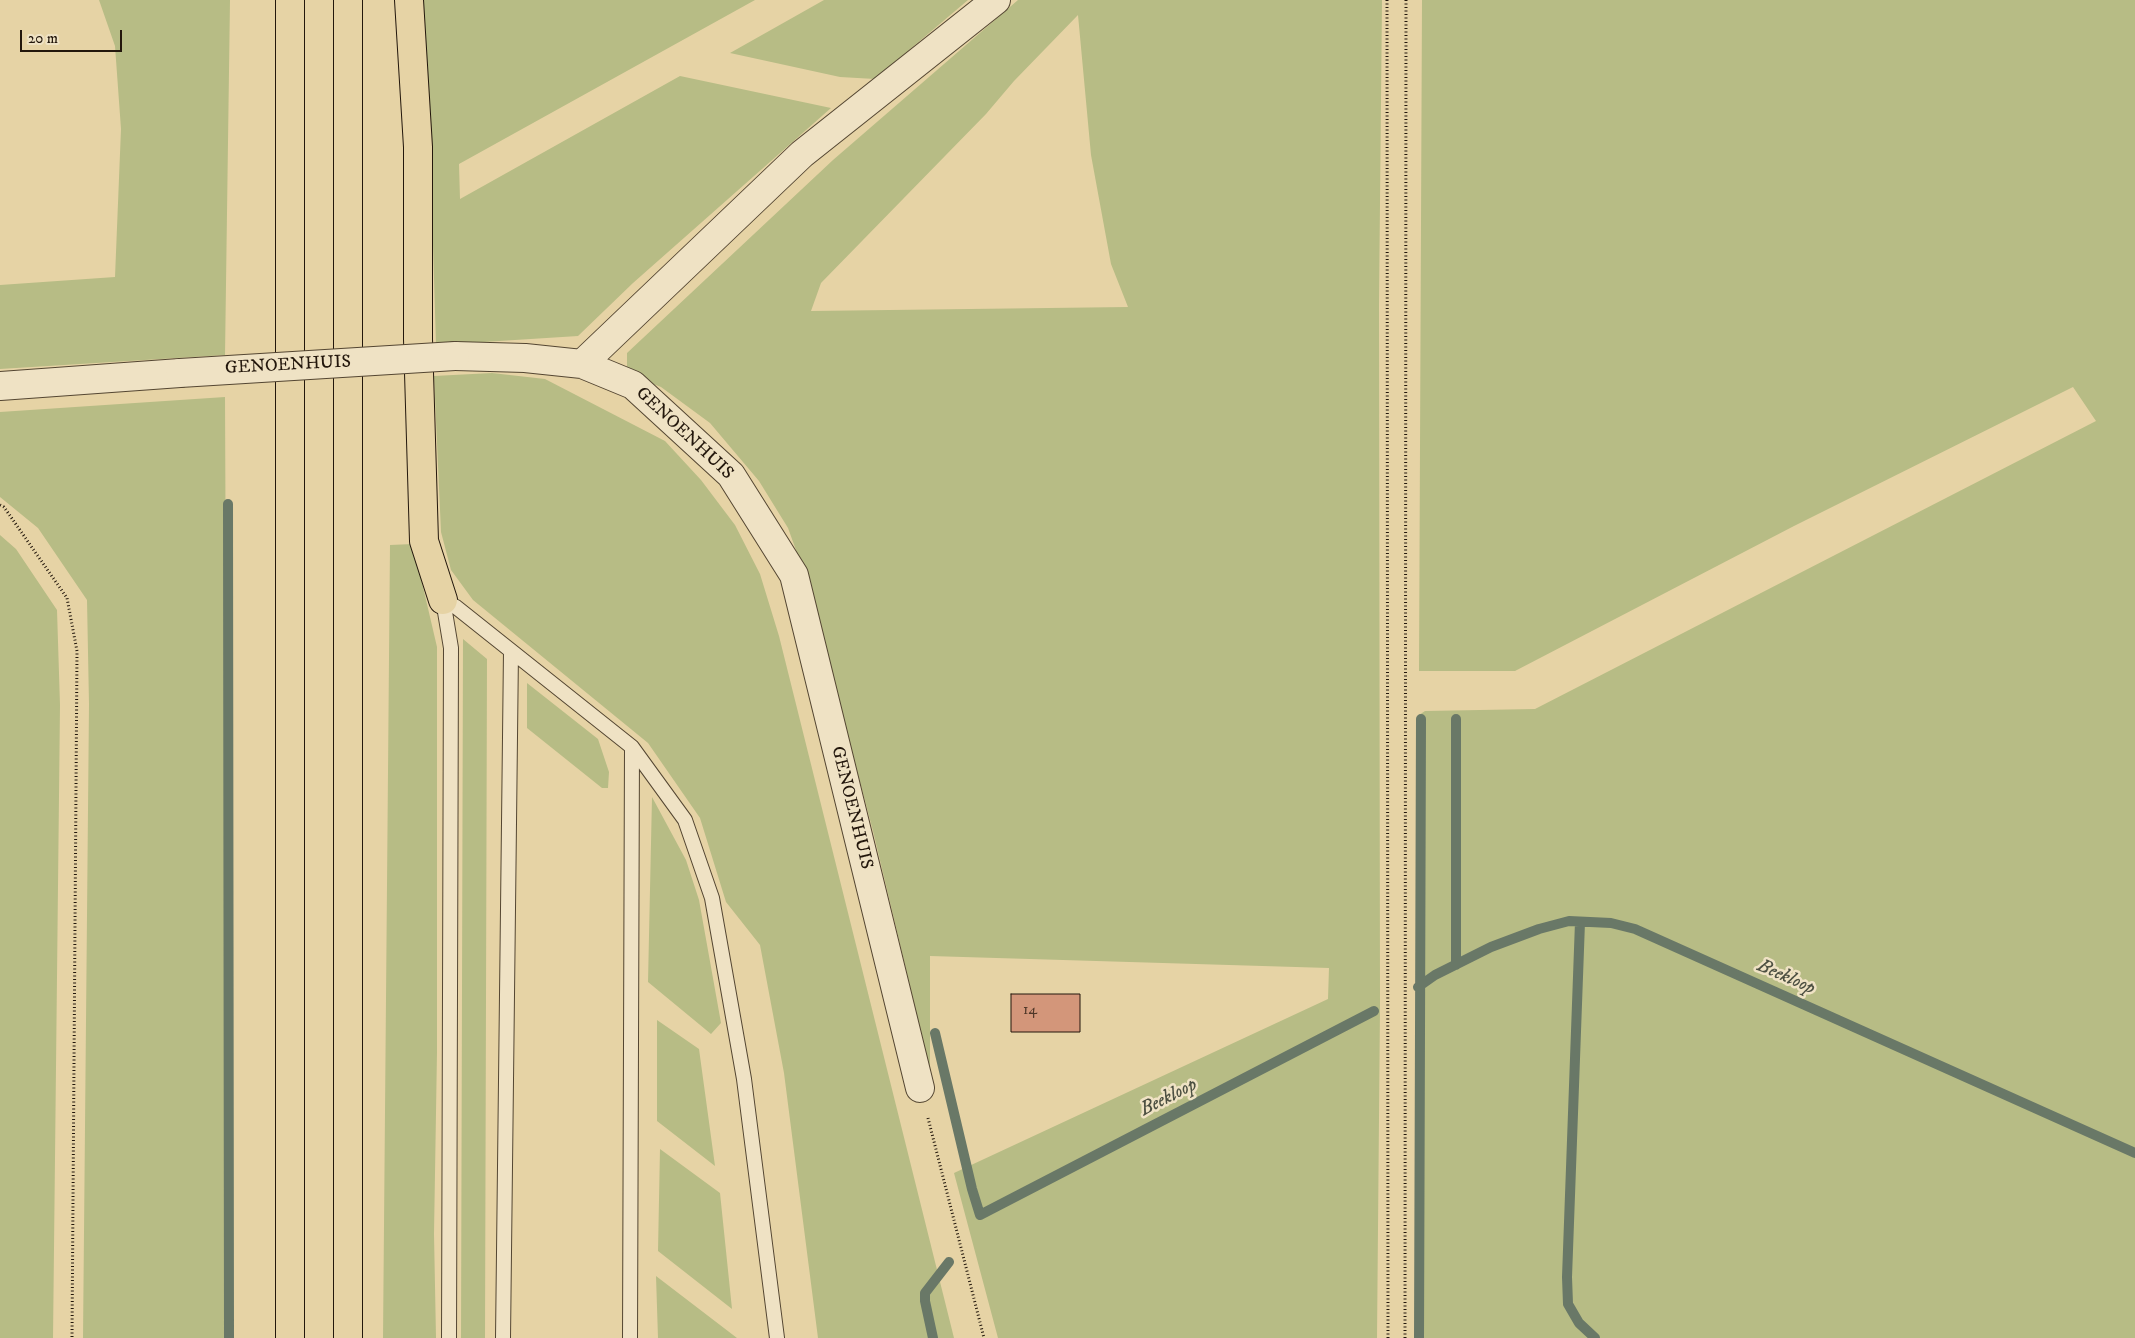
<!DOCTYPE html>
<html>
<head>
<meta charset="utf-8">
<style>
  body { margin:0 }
  #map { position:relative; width:2135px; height:1338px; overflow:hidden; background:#e6d3a5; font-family:"IM FELL DW Pica",serif }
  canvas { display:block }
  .scale { position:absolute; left:20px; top:30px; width:102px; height:22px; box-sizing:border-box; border:2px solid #23170c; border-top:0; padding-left:6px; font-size:15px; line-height:18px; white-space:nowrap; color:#23170c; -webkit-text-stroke:4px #efe2c4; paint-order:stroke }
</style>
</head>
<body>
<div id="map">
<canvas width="2135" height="1338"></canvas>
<div class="scale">20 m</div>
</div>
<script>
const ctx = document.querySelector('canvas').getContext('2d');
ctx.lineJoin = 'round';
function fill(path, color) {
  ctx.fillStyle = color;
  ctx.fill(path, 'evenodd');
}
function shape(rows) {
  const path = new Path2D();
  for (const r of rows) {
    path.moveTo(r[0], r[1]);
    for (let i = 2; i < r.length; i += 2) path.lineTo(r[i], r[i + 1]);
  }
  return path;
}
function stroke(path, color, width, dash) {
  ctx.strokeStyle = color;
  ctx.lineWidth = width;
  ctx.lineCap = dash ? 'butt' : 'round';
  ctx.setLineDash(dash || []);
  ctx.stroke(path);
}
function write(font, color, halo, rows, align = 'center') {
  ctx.font = font + ' "IM FELL DW Pica",serif';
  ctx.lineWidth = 5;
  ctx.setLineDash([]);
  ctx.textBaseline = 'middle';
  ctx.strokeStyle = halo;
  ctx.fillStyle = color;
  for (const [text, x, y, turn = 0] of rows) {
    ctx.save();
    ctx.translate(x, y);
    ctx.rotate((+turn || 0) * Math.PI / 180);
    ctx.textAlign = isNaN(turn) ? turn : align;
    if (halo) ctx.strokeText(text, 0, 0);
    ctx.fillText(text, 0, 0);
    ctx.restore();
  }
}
fill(shape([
  [99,0,230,0,225,355,0,369,0,285,115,277,121,129,115,46],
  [422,0,755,0,459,164,460,199,680,76,831,108,633,283,578,336,436,345,431,178],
  [824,0,968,0,875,79,840,77,730,53],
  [1018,0,1382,0,1379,304,1380,1007,1377,1338,998,1338,954,1173,1328,999,1329,968,930,956,930,1070,873,831,805,575,788,528,759,481,710,423,661,387,627,374,627,353,833,160],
  [1078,15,1091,155,1111,264,1128,307,811,311,821,283,986,114,1014,81],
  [1422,0,2135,0,2135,1338,1420,1338,1423,985,1419,715,1425,711,1535,709,2096,421,2073,387,1794,526,1515,671,1419,671],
  [492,373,545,379,665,441,701,480,735,525,760,574,779,636,954,1338,818,1338,784,1073,760,945,726,902,700,818,648,743,473,600,451,570,441,532,434,376],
  [225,397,229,1338,83,1338,89,704,87,600,38,528,0,497,0,412],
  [0,535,16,549,57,610,60,705,53,1338,0,1338],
  [413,544,437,647,437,1052,434,1234,436,1338,383,1338,390,545],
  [463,639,487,659,485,1338,461,1338],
  [527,683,598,739,609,772,608,788,602,788,527,728],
  [652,797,686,860,699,900,721,1023,711,1034,648,982],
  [657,1020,699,1049,715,1166,657,1121],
  [660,1149,720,1193,732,1309,658,1251],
  [656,1276,737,1338,658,1338]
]), '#b7bc85');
stroke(shape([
  [228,504,229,1338],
  [1580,922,1567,1277,1568,1304,1579,1323,1595,1338],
  [1456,965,1456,719],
  [1418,987,1435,975,1491,947,1539,929,1569,921,1611,923,1635,929,2135,1153],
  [935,1033,972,1189,980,1215,1374,1011],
  [933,1338,925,1301,925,1293,949,1262],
  [1419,1338,1421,719]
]), '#697867', 10);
const building = shape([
  [1011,994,1080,994,1080,1032,1011,1032,1011,994]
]);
fill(building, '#d3967a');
stroke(building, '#23170c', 1);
const service = shape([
  [443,600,456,607,632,747,685,820,712,898,744,1079,777,1338],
  [443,600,451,648,449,1338],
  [503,1338,511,651],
  [630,1338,632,747]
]);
const minor = shape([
  [455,356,525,358,582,364,633,385,731,475,794,575,920,1088],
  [582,364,802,154,996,0],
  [0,386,180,373]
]);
const motorway = shape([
  [409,0,418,147,418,339,424,541,443,600],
  [290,1338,290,0],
  [348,1338,348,0]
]);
stroke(service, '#544632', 16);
stroke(minor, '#544632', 30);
stroke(motorway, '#23170c', 30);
stroke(shape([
  [1387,0,1388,1338],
  [0,505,4,507,67,598,77,651,72,1338],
  [928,1118,984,1338],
  [1405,1338,1406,0]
]), '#23170c', 3, [1, 2.5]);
stroke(service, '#efe2c4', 14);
stroke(minor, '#efe2c4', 28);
stroke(motorway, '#e6d3a5', 28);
const minorBridge = shape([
  [180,373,455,356]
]);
stroke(minorBridge, '#544632', 30, []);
stroke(minorBridge, '#efe2c4', 28);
write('15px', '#4f3728', null, [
  ["14",1030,1011]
]);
write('18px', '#23170c', '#efe2c4', [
  ["GENOENHUIS",288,366,-3],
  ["GENOENHUIS",684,434,43],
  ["GENOENHUIS",851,808,76]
]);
write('italic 19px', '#4c4f41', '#efe2c4', [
  ["Beekloop",1786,978,24],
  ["Beekloop",1169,1098,-27]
]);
</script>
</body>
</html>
